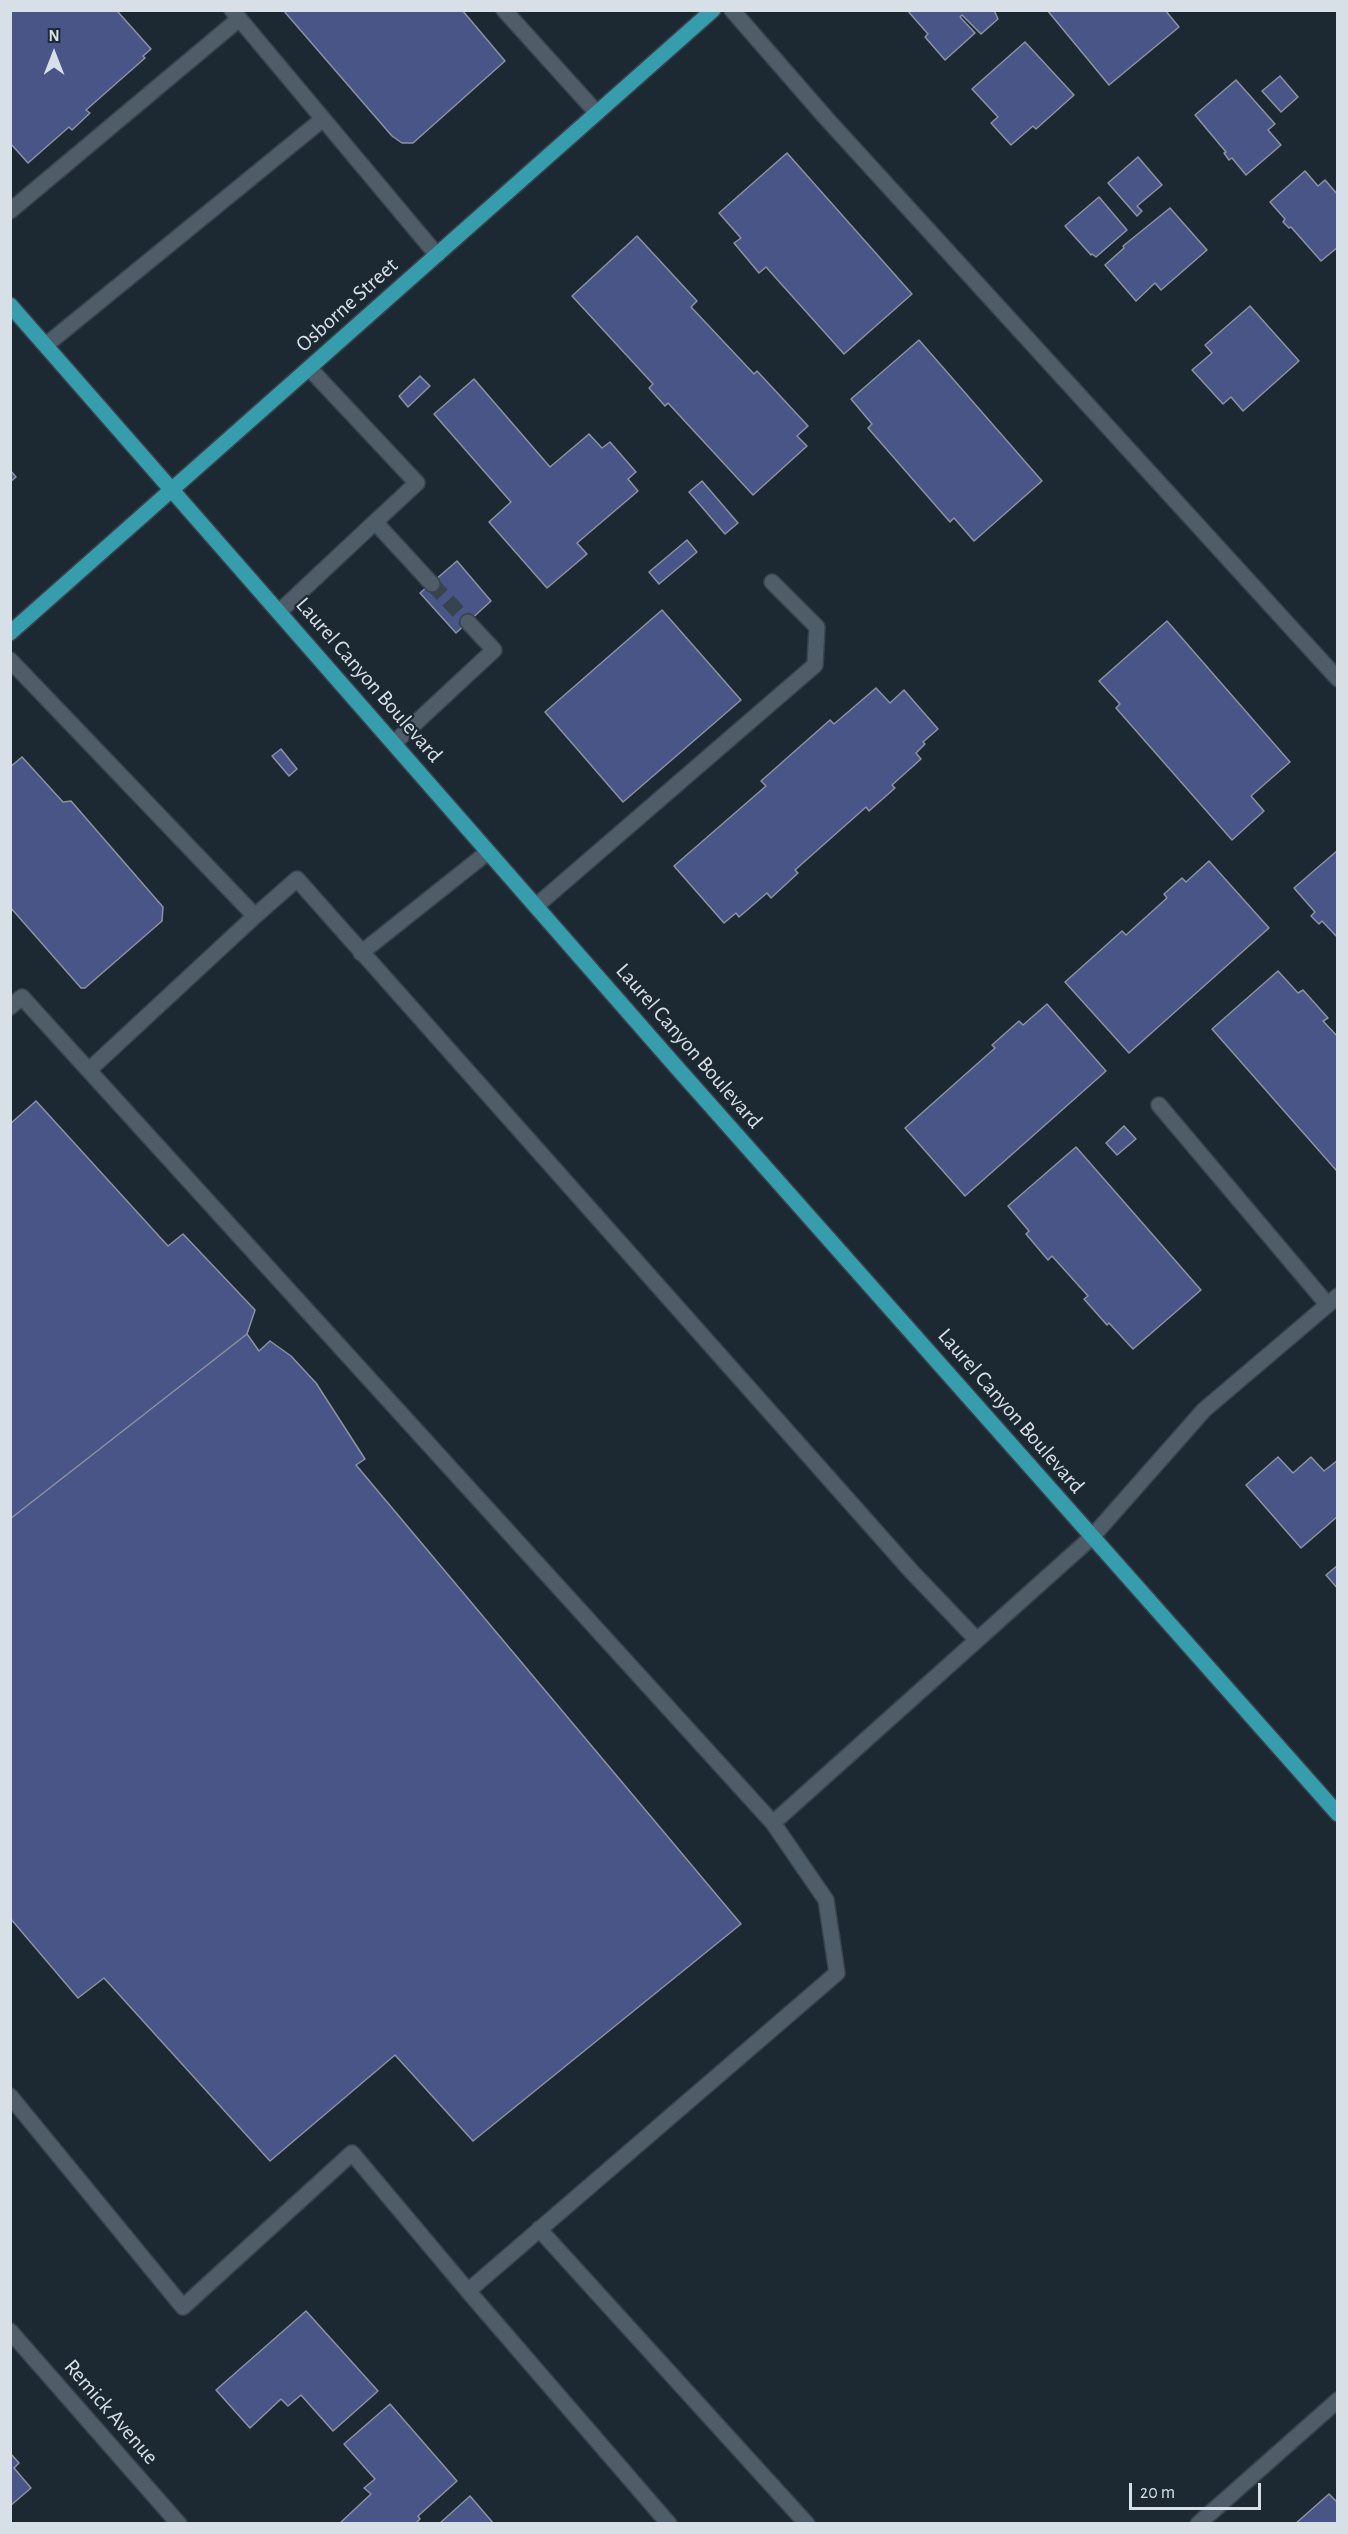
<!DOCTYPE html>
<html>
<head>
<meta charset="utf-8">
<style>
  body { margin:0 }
  #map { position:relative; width:1348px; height:2534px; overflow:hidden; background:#1c2932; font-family:"Alegreya Sans",sans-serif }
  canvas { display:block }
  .frame { position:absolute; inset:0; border:12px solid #d8e0e7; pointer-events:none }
  .north { position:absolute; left:24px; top:24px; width:60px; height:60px; -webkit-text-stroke:4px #1c2932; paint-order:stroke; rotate:0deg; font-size:16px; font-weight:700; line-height:24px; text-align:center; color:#d8e0e7 }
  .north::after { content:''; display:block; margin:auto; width:21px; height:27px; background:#d8e0e7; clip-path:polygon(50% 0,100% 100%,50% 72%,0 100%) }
  .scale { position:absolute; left:1129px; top:2483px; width:132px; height:27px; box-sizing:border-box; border:3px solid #d8e0e7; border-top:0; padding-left:8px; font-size:18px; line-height:21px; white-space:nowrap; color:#d8e0e7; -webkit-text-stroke:4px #1c2932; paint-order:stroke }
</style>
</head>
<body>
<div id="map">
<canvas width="1348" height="2534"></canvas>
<div class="frame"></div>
<div class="north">N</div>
<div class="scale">20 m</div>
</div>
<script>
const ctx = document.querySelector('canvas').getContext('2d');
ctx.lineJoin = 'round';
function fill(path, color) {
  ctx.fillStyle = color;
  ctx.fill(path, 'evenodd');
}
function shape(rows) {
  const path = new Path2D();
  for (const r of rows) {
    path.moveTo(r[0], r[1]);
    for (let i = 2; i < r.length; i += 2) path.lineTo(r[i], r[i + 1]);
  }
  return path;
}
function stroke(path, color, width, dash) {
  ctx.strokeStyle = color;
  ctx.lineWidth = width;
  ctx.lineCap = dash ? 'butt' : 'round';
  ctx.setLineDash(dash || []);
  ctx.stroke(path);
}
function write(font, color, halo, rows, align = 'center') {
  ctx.font = font + ' "Alegreya Sans",sans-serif';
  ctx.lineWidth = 4.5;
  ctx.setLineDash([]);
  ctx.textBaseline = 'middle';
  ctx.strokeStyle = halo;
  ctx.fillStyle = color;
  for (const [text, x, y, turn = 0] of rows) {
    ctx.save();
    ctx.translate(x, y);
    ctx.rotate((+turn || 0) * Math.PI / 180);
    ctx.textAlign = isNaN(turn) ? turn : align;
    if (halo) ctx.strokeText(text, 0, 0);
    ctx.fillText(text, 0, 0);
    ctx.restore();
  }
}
const building = shape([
  [10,10,120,10,118,12,151,49,143,56,145,58,86,110,90,113,72,130,69,127,28,163,10,143,10,10],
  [283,10,462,10,505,61,413,143,402,143,392,136,283,10],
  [907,10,994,10,998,19,981,34,962,15,960,17,975,33,945,60,925,37,928,34,907,10],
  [1047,10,1165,10,1179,27,1109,85,1047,10],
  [1025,42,1074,95,1036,129,1033,126,1011,145,991,123,998,117,972,89,1025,42],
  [1280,76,1298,97,1281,112,1262,91,1280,76],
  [1236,80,1275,124,1268,130,1281,145,1246,175,1232,158,1229,160,1224,153,1226,152,1195,115,1236,80],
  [787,153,912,294,844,354,766,267,759,273,734,243,741,238,719,213,787,153],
  [1138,157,1162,185,1137,206,1142,211,1137,216,1108,183,1138,157],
  [1305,171,1318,186,1325,180,1338,195,1338,247,1321,261,1291,227,1289,228,1283,222,1285,219,1270,202,1305,171],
  [1099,197,1127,230,1096,257,1092,254,1091,255,1065,226,1099,197],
  [1170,208,1207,250,1161,290,1155,283,1136,301,1105,265,1124,248,1123,246,1170,208],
  [637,236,697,301,691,307,754,374,757,371,808,426,797,436,807,446,753,495,668,403,665,406,649,388,653,384,572,296,637,236],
  [1250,306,1299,361,1243,411,1231,397,1223,404,1192,370,1212,353,1205,345,1250,306],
  [919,340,1042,481,974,541,954,518,950,522,868,428,872,424,851,399,919,340],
  [420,376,430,386,408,407,399,396,420,376],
  [474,379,550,467,589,434,602,448,610,442,636,472,628,479,638,491,577,543,587,554,547,588,489,522,511,502,434,414,474,379],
  [10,470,16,477,10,482,10,470],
  [702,481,738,523,725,534,689,492,702,481],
  [687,540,697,552,659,584,649,572,687,540],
  [457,561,491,601,456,633,420,593,457,561],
  [662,610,741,700,623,802,545,712,662,610],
  [1167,621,1290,762,1251,796,1264,811,1232,840,1116,708,1120,704,1099,681,1167,621],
  [876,688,890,703,904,690,938,729,923,742,925,744,916,753,921,759,892,785,895,788,869,811,866,807,795,870,798,873,771,898,767,893,739,917,736,913,724,923,674,866,766,786,761,781,830,720,834,724,876,688],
  [281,749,297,769,289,776,272,756,281,749],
  [22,757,63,802,71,801,163,907,162,921,85,988,81,988,10,907,10,767,22,757],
  [1338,850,1338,938,1322,921,1319,924,1311,916,1315,912,1294,888,1338,850],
  [1209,861,1269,928,1129,1053,1065,982,1122,931,1126,935,1167,898,1164,894,1182,878,1186,882,1209,861],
  [1278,971,1298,993,1303,990,1328,1018,1323,1021,1338,1037,1338,1168,1336,1170,1212,1029,1278,971],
  [1047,1004,1106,1071,965,1196,905,1128,995,1048,992,1045,1019,1021,1023,1025,1047,1004],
  [36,1101,168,1246,183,1234,255,1310,247,1334,10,1519,10,1124,36,1101],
  [1124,1126,1136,1139,1117,1155,1106,1143,1124,1126],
  [1076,1147,1201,1290,1133,1349,1109,1323,1107,1325,1084,1299,1088,1296,1052,1256,1048,1260,1026,1234,1029,1231,1008,1206,1076,1147],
  [247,1334,259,1351,270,1341,291,1356,316,1383,365,1459,356,1465,741,1924,473,2141,395,2055,270,2161,104,1978,78,1998,10,1918,10,1519,247,1334],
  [1278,1457,1293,1473,1311,1457,1324,1471,1338,1460,1338,1516,1301,1548,1246,1485,1278,1457],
  [1338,1565,1338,1589,1326,1575,1338,1565],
  [306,2311,378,2391,333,2431,301,2395,288,2406,281,2399,250,2428,216,2390,306,2311],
  [390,2404,457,2481,418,2516,420,2519,415,2524,339,2524,371,2494,364,2488,375,2479,344,2444,390,2404],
  [10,2453,19,2463,14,2468,31,2488,10,2506,10,2453],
  [1329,2494,1338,2503,1338,2524,1295,2524,1329,2494],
  [470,2496,494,2524,439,2524,470,2496]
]);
fill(building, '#495487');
stroke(building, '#8d92a2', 1.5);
stroke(shape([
  [432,584,468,622]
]), '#38444d', 15, [15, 8]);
const minor = shape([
  [232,10,437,255],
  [504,10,597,113],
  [732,10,826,118,1338,679],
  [10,211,239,19],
  [46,345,323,119],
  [310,369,417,483,375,522,432,584],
  [279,612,375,522],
  [10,660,255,916,89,1070],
  [394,743,494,650,468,622],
  [536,906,815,665,817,627,772,582],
  [255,916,297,879,912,1572,977,1640],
  [361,953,488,852],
  [10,1007,22,997,773,1823],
  [1159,1105,1327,1304],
  [10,2096,183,2307,352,2153,468,2291,837,1973,826,1900,773,1823,1092,1537,1204,1410,1338,1296],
  [539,2229,807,2524],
  [468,2291,669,2524],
  [10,2331,179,2524],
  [1198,2524,1338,2400]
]);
const major = shape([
  [10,305,672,1062,1338,1814],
  [10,633,713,10]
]);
stroke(minor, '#38434b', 18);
stroke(major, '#38434b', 18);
stroke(minor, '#4f5d68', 15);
stroke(major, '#359dac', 15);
write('22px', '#d8e0e7', '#1c2932', [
  ["Osborne Street",347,305,-42],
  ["Laurel Canyon Boulevard",369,680,49],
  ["Laurel Canyon Boulevard",689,1046,49],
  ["Laurel Canyon Boulevard",1011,1411,49],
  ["Remick Avenue",111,2412,49]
]);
</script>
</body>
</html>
